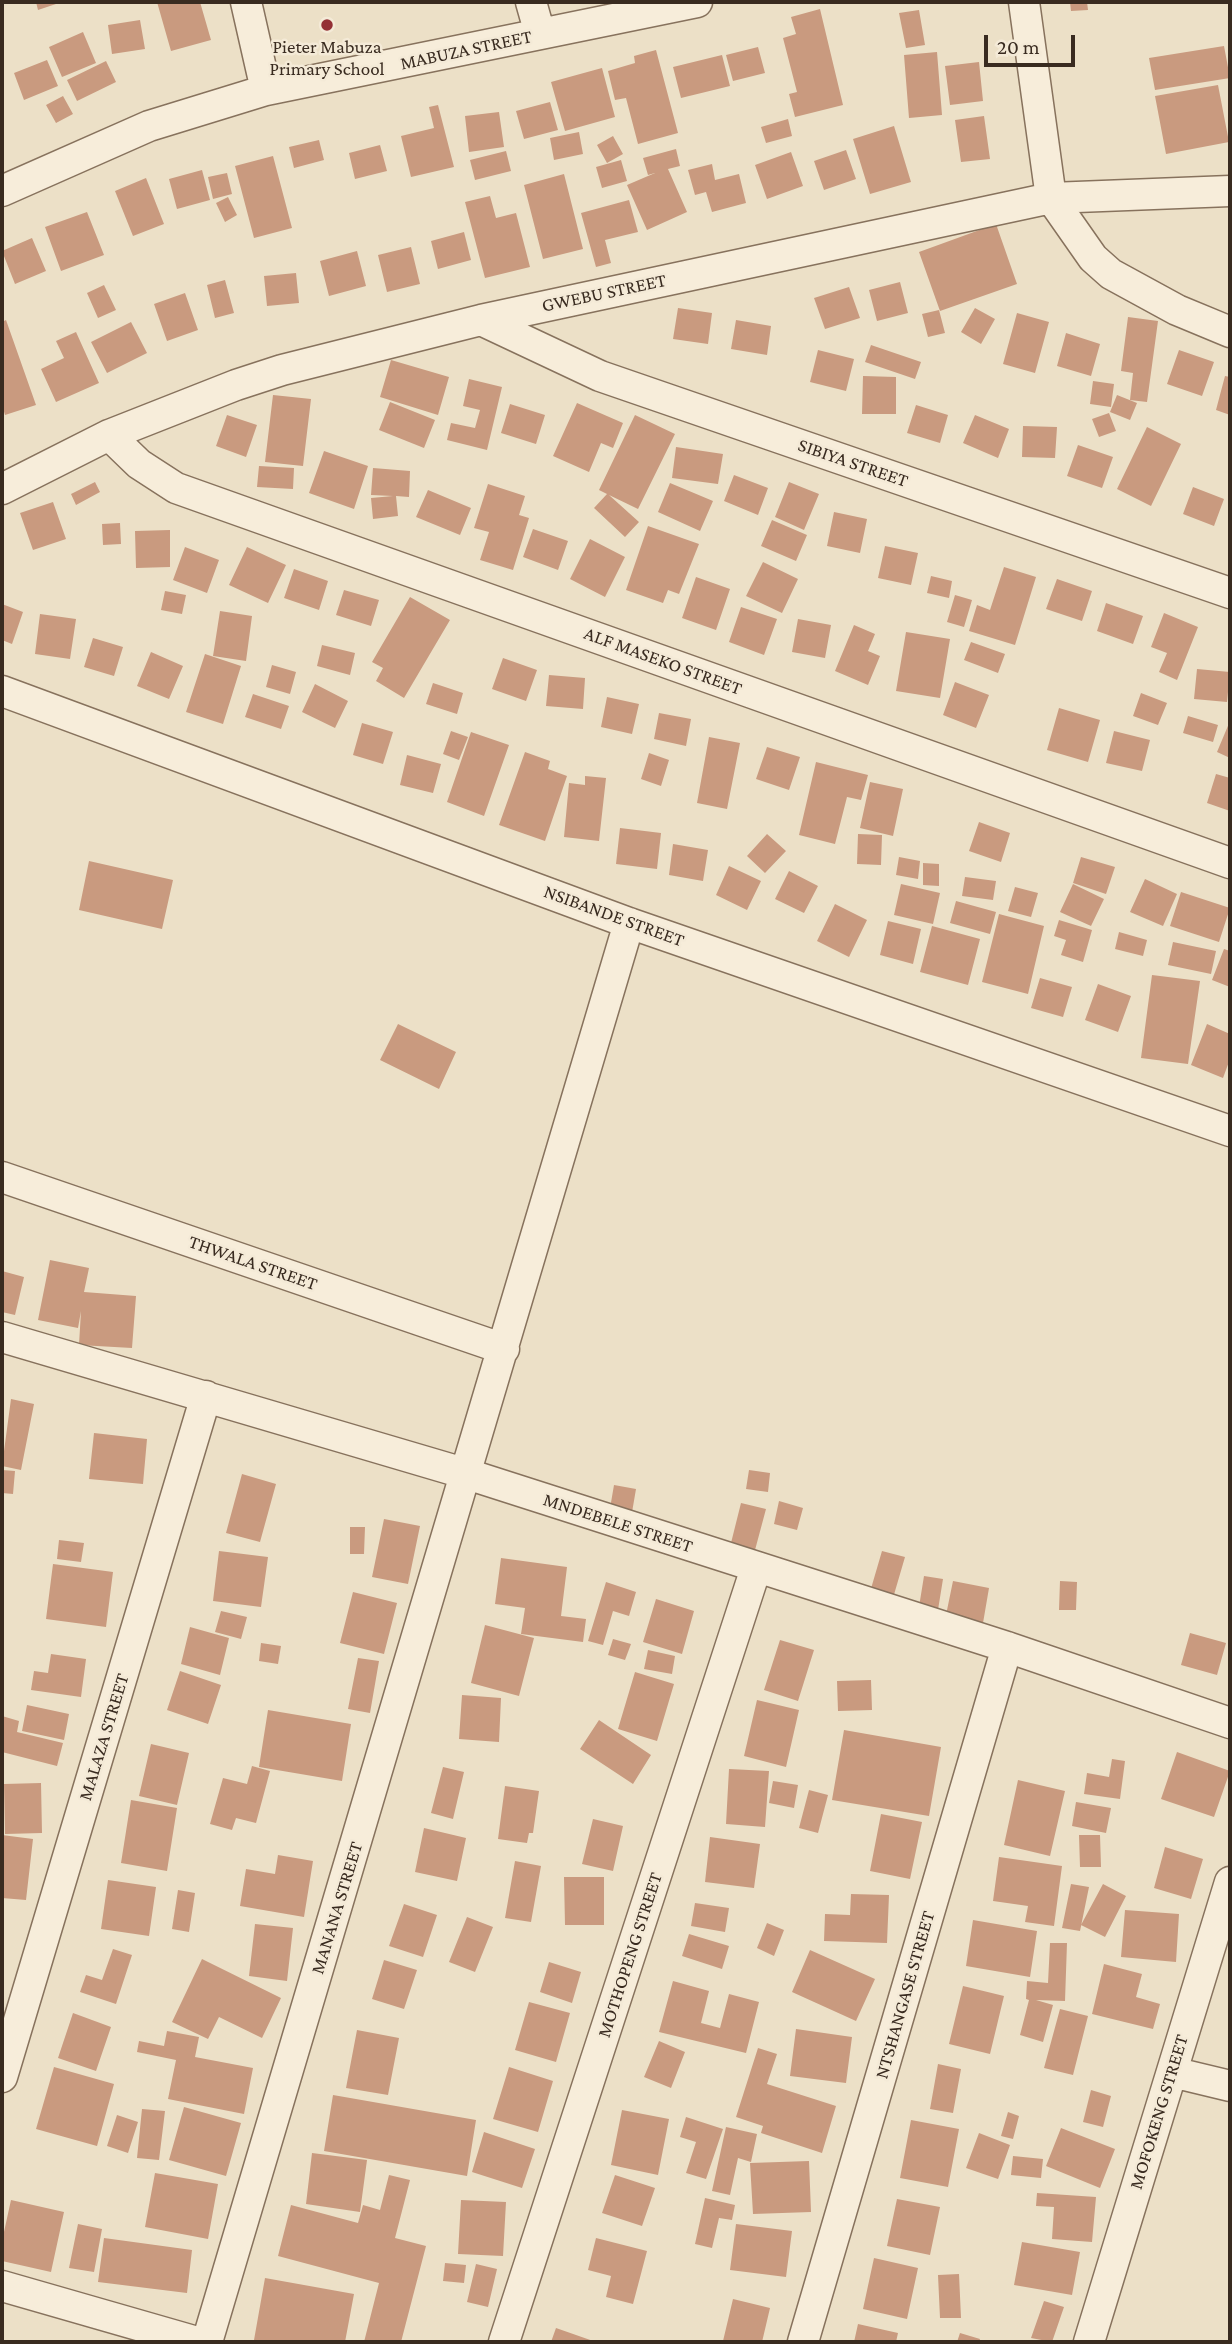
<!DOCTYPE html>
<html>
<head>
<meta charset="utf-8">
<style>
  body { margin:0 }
  #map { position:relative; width:1232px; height:2344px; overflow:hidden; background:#ece0c7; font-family:"Crimson Pro",serif }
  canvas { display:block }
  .frame { position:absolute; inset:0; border:4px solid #392b20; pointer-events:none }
  .scale { position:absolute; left:984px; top:35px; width:91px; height:32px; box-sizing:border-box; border:4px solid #392b20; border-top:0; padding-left:9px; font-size:21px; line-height:24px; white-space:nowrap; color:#392b20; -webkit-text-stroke:5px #f4ead7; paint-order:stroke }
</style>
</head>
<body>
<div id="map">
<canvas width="1232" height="2344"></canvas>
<div class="frame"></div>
<div class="scale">20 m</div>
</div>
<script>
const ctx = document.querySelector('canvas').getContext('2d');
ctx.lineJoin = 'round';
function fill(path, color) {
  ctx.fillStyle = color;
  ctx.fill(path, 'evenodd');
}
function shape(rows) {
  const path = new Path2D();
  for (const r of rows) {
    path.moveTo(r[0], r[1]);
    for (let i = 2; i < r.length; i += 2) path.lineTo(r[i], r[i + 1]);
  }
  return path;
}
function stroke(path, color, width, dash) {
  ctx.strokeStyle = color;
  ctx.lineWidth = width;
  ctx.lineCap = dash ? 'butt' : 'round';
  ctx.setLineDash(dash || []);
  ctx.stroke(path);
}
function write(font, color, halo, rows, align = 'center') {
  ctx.font = font + ' "Crimson Pro",serif';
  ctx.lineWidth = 5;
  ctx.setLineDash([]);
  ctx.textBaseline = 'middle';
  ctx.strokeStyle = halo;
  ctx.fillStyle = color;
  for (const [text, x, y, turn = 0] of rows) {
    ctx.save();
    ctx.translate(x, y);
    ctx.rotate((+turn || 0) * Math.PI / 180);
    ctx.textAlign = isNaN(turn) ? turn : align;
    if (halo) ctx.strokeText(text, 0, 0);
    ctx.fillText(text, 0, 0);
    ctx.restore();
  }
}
fill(shape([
  [36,2,62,2,38,10],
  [157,2,200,2,211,40,171,51],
  [1070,2,1087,2,1088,10,1071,11],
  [820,9,843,105,795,117,789,94,797,92,783,38,796,34,791,17],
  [919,10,925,45,906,48,899,13],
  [140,20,145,49,112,54,108,25],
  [83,32,96,63,62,77,49,47],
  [1224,46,1230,78,1155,90,1149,58],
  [758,47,765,73,733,81,726,55],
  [656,50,678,133,638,144,626,98,615,100,608,71,635,63,634,56],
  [937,52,942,115,909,118,904,55],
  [722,55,730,86,681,98,673,67],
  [47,60,58,86,24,100,14,73],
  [106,61,116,82,77,101,67,80],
  [979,62,983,101,950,105,945,66],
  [602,68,615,117,565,131,551,82],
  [1218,85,1229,142,1166,154,1155,96],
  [63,96,73,114,56,123,46,105],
  [550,102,558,130,524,139,516,111],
  [438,105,454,167,411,177,401,136,434,128,429,107],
  [499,112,504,147,469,152,465,116],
  [984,116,990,159,961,162,955,120],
  [788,119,792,136,766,143,761,127],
  [894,126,911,182,870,194,853,139],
  [579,132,583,154,554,160,550,138],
  [613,136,623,154,607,163,597,145],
  [319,140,324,160,294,168,289,147],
  [380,145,387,171,355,179,349,153],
  [676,149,680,166,668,169,687,212,647,230,627,185,655,173,648,175,643,158],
  [846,150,856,179,824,190,814,161],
  [506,151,511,171,475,180,470,160],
  [791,152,803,186,767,199,755,165],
  [273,156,292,228,254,238,235,166],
  [621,160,627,181,602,188,596,167],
  [712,164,715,180,739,174,746,203,712,212,706,192,695,195,688,170],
  [202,170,210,200,177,209,169,179],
  [227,173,232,194,213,199,208,177],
  [564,174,583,249,543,259,524,185],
  [146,178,164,224,133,236,115,191],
  [490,196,496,218,516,213,530,267,485,278,465,202],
  [228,197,237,215,225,222,216,203],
  [629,200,638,232,605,240,611,263,596,267,581,213],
  [87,212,104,255,61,271,45,227],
  [996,224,1017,284,940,311,919,252],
  [464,232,471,260,438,269,431,241],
  [32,238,46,271,15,284,2,251],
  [411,247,420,284,387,292,378,255],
  [357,251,366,286,329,296,320,261],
  [296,273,299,303,267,306,264,276],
  [225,280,234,313,215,318,207,285],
  [900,282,908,313,877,321,869,290],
  [104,285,116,310,98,318,87,293],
  [849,287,860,318,825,329,814,298],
  [185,293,198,330,167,341,154,304],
  [678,308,712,313,708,344,673,339],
  [975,308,995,319,981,344,961,332],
  [939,310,945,333,928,337,922,314],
  [1017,313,1049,322,1035,373,1003,364],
  [1128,317,1158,321,1147,402,1130,400,1133,373,1121,371],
  [6,320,36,405,5,415,2,405,2,322],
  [736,320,771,326,767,355,731,349],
  [131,322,147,353,107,373,91,342],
  [76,332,99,383,56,402,41,369,64,358,56,341],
  [1066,333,1100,344,1091,376,1057,366],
  [871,345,921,362,915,379,865,362],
  [818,350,854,359,846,391,810,382],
  [1179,350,1214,362,1202,396,1167,384],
  [391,360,449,377,438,415,380,397],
  [863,376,896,377,896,414,862,414],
  [1225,376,1230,377,1230,415,1216,410],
  [469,379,502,387,487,450,447,440,451,423,475,428,480,410,463,406],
  [1093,381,1114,384,1111,407,1090,404],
  [273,395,311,399,303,466,265,462],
  [1117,395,1137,403,1130,420,1110,412],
  [390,402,435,420,424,448,379,430],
  [577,403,623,423,613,448,601,443,589,472,553,456],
  [510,404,545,415,536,444,501,433],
  [916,405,948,415,940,443,907,433],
  [1109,413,1116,431,1099,437,1092,419],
  [227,415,257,425,246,457,216,446],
  [635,415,675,434,638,509,609,495,639,522,625,537,594,508,607,494,599,490],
  [975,415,1009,429,998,458,963,443],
  [1023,426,1057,427,1055,458,1022,457],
  [1147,427,1181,444,1151,506,1117,489],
  [1078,445,1113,457,1102,488,1067,476],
  [676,447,723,454,718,484,672,478],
  [324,451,368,466,354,509,309,493],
  [259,466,294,468,293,489,257,487],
  [373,468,410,471,409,497,396,496,398,516,373,519,371,498,393,496,371,495],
  [734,475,768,488,758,515,724,501],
  [95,482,100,492,76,505,71,494],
  [789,482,819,494,804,530,775,517],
  [670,483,713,501,700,531,658,512],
  [488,484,525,496,519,515,529,518,513,570,480,560,489,532,474,528],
  [1193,487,1224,499,1214,526,1183,514],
  [428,490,471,508,460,535,416,517],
  [53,502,66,539,33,550,20,513],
  [834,512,867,519,860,553,827,546],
  [772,520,807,535,796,561,761,546],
  [120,523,121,544,103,545,102,524],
  [648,526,699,544,679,594,668,590,663,603,626,590],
  [533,529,568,541,558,570,523,557],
  [170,530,170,567,136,568,135,531],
  [590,539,625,557,605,597,570,579],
  [885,546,918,553,911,585,878,578],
  [185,547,219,560,207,593,173,580],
  [247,547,286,565,268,603,229,585],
  [763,562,798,579,782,613,746,596],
  [1004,567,1036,577,1015,645,969,631,977,605,990,610],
  [294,569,328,581,319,610,284,598],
  [931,576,952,581,949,598,927,593],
  [696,577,730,589,716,630,682,618],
  [1057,579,1092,591,1082,621,1046,609],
  [344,590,379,600,371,626,336,615],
  [165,591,186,595,182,614,161,610],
  [955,595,972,600,964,627,947,622],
  [410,597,450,620,404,698,376,681,383,668,372,662],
  [1106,603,1143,616,1133,644,1097,631],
  [2,604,23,612,12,644,2,640],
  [741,607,777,619,764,655,729,642],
  [220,611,252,616,246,661,213,656],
  [1164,613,1198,627,1177,680,1159,672,1167,653,1151,647],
  [40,614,76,619,70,659,35,654],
  [798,619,831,625,825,658,792,652],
  [854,625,875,634,868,651,880,656,868,685,835,671],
  [906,632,950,639,940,698,896,691],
  [93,638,123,647,114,676,84,667],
  [971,642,1005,654,998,673,964,660],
  [322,645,355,653,350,675,317,666],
  [151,652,183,666,169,699,137,686],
  [205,654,241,666,223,724,186,712],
  [503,658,537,670,526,701,492,689],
  [272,665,296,672,290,694,266,687],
  [1197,669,1230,672,1227,702,1194,699],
  [549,675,585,678,583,709,546,706],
  [955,682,989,695,976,728,943,715],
  [433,683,463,693,457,714,426,704],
  [315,684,348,701,335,728,302,712],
  [1141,693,1167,703,1158,725,1133,716],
  [253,694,289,706,281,729,245,717],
  [607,697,639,704,632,734,601,727],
  [1059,708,1100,720,1088,762,1047,750],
  [659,713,691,719,686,746,654,739],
  [1188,716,1218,725,1213,742,1183,733],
  [1230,721,1230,758,1217,752],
  [362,723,393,732,383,764,353,755],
  [451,731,468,737,459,760,443,754],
  [1114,731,1150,740,1142,771,1106,763],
  [471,732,509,745,484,816,447,802],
  [709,737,740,743,727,809,697,803],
  [767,747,800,757,789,790,756,779],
  [525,752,550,761,548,769,567,776,545,841,499,825],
  [649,753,669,760,661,786,641,779],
  [407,755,441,764,433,793,400,785],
  [816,762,868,775,861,800,847,797,835,844,799,835],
  [1216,774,1230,778,1230,811,1207,803],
  [585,776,606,778,599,841,564,837,569,783,585,785],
  [870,782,903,789,893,836,860,828],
  [979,822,1010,833,1001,862,969,851],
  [620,828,661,833,657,869,616,864],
  [767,834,786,851,765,873,747,856],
  [858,834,882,835,881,865,857,864],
  [673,844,708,850,703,881,669,875],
  [899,857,920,861,918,879,896,875],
  [1081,857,1115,867,1106,894,1073,883],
  [89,861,173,880,162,929,79,910],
  [923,863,939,864,939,886,923,885],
  [729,866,761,881,747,910,716,895],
  [789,871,818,886,804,913,775,899],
  [965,877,996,881,993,900,962,896],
  [1145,879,1177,894,1163,926,1130,912],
  [901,884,940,893,933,924,894,915],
  [1073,884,1104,899,1091,926,1060,912],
  [1015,887,1038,893,1031,917,1008,911],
  [1181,892,1230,908,1219,942,1170,926],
  [956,901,996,912,990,934,950,923],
  [835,904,867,920,849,957,817,941],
  [999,914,1044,926,1028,994,982,982],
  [1059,920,1092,930,1083,962,1061,955,1066,940,1054,936],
  [888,921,921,929,913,964,880,955],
  [932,926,980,939,968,985,920,972],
  [1119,932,1147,940,1143,956,1115,949],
  [1173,942,1216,951,1211,974,1168,965],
  [1224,949,1230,951,1230,987,1212,980],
  [1152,975,1200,981,1188,1064,1141,1058],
  [1040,978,1072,987,1063,1017,1031,1008],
  [1098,984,1131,996,1118,1032,1085,1020],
  [398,1024,456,1052,439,1089,380,1060],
  [1207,1024,1230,1034,1230,1059,1223,1078,1191,1065],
  [50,1260,89,1268,84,1292,136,1296,132,1348,79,1345,81,1311,78,1328,38,1320],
  [2,1271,24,1277,15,1315,2,1312],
  [11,1399,34,1404,21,1470,2,1466],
  [94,1433,147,1439,143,1484,89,1479],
  [2,1470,15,1471,13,1494,2,1493],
  [749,1470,770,1473,768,1492,746,1489],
  [242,1474,276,1484,260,1542,226,1533],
  [614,1485,636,1489,630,1524,608,1520],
  [779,1501,803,1508,797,1530,774,1524],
  [741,1503,766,1509,751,1565,727,1559],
  [384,1519,420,1526,408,1584,372,1577],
  [350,1527,365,1527,364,1554,350,1554],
  [59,1540,84,1543,81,1562,57,1559],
  [219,1551,268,1557,261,1607,213,1601],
  [882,1551,905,1557,893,1598,870,1592],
  [501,1558,567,1567,561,1616,586,1619,583,1642,521,1634,525,1608,495,1604],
  [53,1564,113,1572,106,1627,46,1619],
  [924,1576,943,1579,937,1616,918,1613],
  [953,1581,989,1588,983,1623,946,1615],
  [1060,1581,1077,1582,1076,1610,1059,1610],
  [606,1582,636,1592,629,1616,613,1611,603,1645,588,1641],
  [353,1592,397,1603,384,1654,340,1643],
  [656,1599,694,1611,682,1654,643,1642],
  [221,1611,247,1617,241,1639,215,1632],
  [485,1625,534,1638,519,1696,471,1683],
  [190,1627,229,1638,220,1675,181,1664],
  [1190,1633,1226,1643,1217,1675,1181,1665],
  [613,1639,631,1644,625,1660,608,1655],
  [780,1640,814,1650,798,1701,764,1690],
  [261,1643,281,1646,278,1664,259,1661],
  [648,1650,675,1656,672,1674,644,1669],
  [51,1654,86,1659,81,1697,31,1690,34,1671,48,1673],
  [358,1658,379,1661,370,1713,348,1709],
  [180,1671,221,1685,208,1724,167,1710],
  [635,1672,674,1684,657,1741,618,1729],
  [871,1680,872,1710,838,1711,837,1681],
  [462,1695,501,1698,499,1742,459,1739],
  [757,1700,799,1710,786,1767,744,1756],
  [27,1705,69,1714,64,1740,22,1731],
  [268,1710,351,1724,342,1781,259,1767],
  [2,1716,19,1721,17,1732,63,1743,57,1766,2,1752],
  [599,1720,651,1755,633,1784,580,1749],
  [844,1730,941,1747,929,1816,832,1800],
  [151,1744,189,1753,177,1805,139,1796],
  [1177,1752,1230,1771,1214,1817,1161,1799],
  [1112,1759,1125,1761,1120,1799,1084,1794,1087,1773,1109,1777],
  [252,1766,270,1771,256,1823,236,1818,232,1830,210,1824,223,1778,247,1784],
  [443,1767,464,1772,453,1819,431,1813],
  [729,1769,769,1771,765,1827,726,1824],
  [1018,1780,1065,1791,1050,1856,1004,1845],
  [773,1781,798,1785,794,1808,769,1803],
  [41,1783,42,1833,5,1834,4,1784],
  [505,1786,539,1791,533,1833,529,1833,527,1843,498,1839],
  [809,1790,828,1795,818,1833,799,1828],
  [131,1800,177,1808,167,1871,121,1863],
  [1076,1802,1111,1808,1106,1833,1072,1826],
  [881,1814,922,1822,910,1879,870,1871],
  [593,1819,623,1826,613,1871,582,1864],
  [424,1828,466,1838,457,1881,415,1872],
  [2,1835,33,1839,26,1900,2,1898],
  [1079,1835,1100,1835,1101,1867,1080,1867],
  [710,1837,760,1844,754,1888,705,1882],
  [1165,1847,1203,1859,1191,1899,1154,1888],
  [278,1855,313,1861,304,1917,240,1906,246,1869,275,1874],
  [999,1857,1062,1866,1054,1926,1025,1922,1028,1906,993,1901],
  [515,1861,541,1866,531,1922,505,1918],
  [564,1877,604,1877,604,1925,565,1925],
  [108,1880,156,1887,149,1936,101,1929],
  [1071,1884,1089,1887,1080,1931,1062,1928],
  [1103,1884,1126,1896,1105,1937,1081,1925],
  [178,1890,195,1893,189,1932,172,1929],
  [851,1894,889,1895,887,1943,824,1941,825,1914,850,1915],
  [695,1903,729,1908,725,1932,691,1926],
  [404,1904,437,1915,423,1957,389,1946],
  [1125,1910,1179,1914,1176,1962,1121,1957],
  [467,1917,493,1927,475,1972,449,1962],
  [973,1920,1037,1931,1030,1977,966,1966],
  [767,1923,784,1930,774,1956,757,1948],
  [255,1924,293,1928,287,1981,249,1976],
  [689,1934,729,1946,722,1969,682,1956],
  [1050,1943,1067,1943,1065,2001,1036,2000,1053,2005,1043,2042,1020,2035,1029,2000,1026,1999,1027,1981,1048,1983],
  [113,1949,132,1955,116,2004,80,1992,86,1975,102,1980],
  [810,1950,875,1979,856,2021,792,1992],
  [202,1959,281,1998,262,2038,219,2017,208,2039,172,2022],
  [384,1960,417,1970,404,2009,372,1999],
  [549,1962,581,1972,572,2003,540,1992],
  [1104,1964,1142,1974,1136,1997,1160,2004,1153,2029,1092,2014],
  [673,1981,709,1991,701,2023,720,2028,729,1994,759,2002,746,2053,659,2032],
  [963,1986,1004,1996,990,2054,949,2044],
  [529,2002,570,2013,556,2062,515,2050],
  [1060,2009,1088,2016,1073,2075,1044,2068],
  [73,2013,111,2027,96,2071,58,2058],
  [796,2029,852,2037,846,2083,790,2076],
  [357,2030,399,2038,388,2095,346,2088],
  [167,2031,199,2037,195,2057,253,2068,244,2114,168,2099,176,2060,137,2052,139,2041,164,2046],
  [659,2041,685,2052,671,2088,644,2077],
  [758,2048,777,2054,767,2084,836,2106,822,2153,761,2133,763,2126,736,2117],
  [938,2064,961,2069,953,2113,930,2109],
  [54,2067,114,2084,97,2146,36,2129],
  [509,2067,553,2081,538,2132,493,2119],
  [1091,2090,1111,2096,1103,2127,1083,2122],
  [333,2095,476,2120,467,2176,324,2151],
  [184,2107,241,2123,226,2176,169,2160],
  [142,2109,165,2111,159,2160,137,2158],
  [622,2110,669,2119,658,2175,611,2165],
  [1008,2112,1019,2116,1013,2139,1001,2136],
  [117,2115,138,2122,128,2153,107,2146],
  [686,2117,723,2129,706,2179,686,2173,696,2142,680,2137],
  [911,2120,959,2129,948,2187,900,2178],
  [726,2127,757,2134,751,2162,738,2158,730,2195,712,2191],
  [1061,2128,1115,2149,1100,2188,1046,2166],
  [484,2132,535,2149,522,2188,472,2172],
  [979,2133,1010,2145,998,2179,966,2168],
  [312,2153,367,2160,360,2212,306,2204],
  [1013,2156,1043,2159,1041,2178,1011,2175],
  [809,2161,811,2212,753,2214,750,2163],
  [155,2173,218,2184,208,2239,145,2227],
  [389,2175,410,2180,395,2238,426,2246,401,2342,364,2342,379,2283,278,2256,291,2205,358,2223,363,2205,380,2210],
  [615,2175,655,2188,642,2226,602,2213],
  [1037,2193,1096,2197,1092,2242,1052,2239,1054,2207,1036,2206],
  [705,2198,735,2205,732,2220,719,2218,712,2248,695,2244],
  [897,2199,940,2207,930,2255,887,2246],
  [11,2200,64,2212,51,2272,2,2261,2,2241],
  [461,2200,506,2202,503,2256,458,2254],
  [78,2224,102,2229,94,2272,69,2268],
  [736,2224,792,2231,786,2277,730,2270],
  [104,2238,192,2250,187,2293,98,2282],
  [596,2238,647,2251,633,2304,606,2297,611,2276,588,2270],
  [1022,2242,1080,2252,1072,2295,1014,2285],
  [874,2258,918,2268,907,2319,863,2309],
  [445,2263,466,2265,464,2283,443,2281],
  [476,2264,497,2269,488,2307,467,2302],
  [959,2274,961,2318,940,2318,938,2275],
  [265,2278,354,2294,345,2342,254,2340],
  [733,2299,770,2308,762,2342,723,2341],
  [1044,2301,1064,2307,1052,2342,1031,2338],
  [858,2324,898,2333,896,2342,854,2342],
  [556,2328,596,2342,551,2342],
  [960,2333,980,2339,979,2342,957,2342]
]), '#c99a7f');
const minor = shape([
  [246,2,266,90],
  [531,2,540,34],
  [1024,2,1051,198,1093,258,1111,274,1177,310,1230,332],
  [2,191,149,126,266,90,697,2],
  [481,320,600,376,1230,593],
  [109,435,139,464,176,488,1230,863],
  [2,489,109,435,236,385,282,370,481,320,1051,198,1230,191],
  [2,691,629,923,1230,1131],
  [2,1177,504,1349],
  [2,1337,467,1474,1007,1647,1230,1723],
  [1172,2072,1230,2086],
  [2,2077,206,1396],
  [2,2286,197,2342],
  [207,2342,629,923],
  [504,2342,756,1568],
  [803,2342,1007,1647],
  [1089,2342,1230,1882]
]);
stroke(minor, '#87725d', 33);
stroke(minor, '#f7edda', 30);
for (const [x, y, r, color] of [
  [327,25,7,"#943035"]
]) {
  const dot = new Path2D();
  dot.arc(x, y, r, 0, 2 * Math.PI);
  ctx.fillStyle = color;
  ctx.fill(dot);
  stroke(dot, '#f4ead7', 2.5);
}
write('19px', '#392b20', '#f4ead7', [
  ["Pieter Mabuza",327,47],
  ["Primary School",327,69]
]);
write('19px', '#392b20', '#f4ead7', [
  ["MABUZA STREET",466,50,-12],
  ["GWEBU STREET",604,293,-12],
  ["SIBIYA STREET",853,463,19],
  ["ALF MASEKO STREET",663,661,20],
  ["NSIBANDE STREET",614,916,20],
  ["THWALA STREET",253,1263,19],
  ["MNDEBELE STREET",618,1523,18],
  ["MALAZA STREET",104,1737,-73],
  ["MANANA STREET",337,1908,-73],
  ["MOTHOPENG STREET",630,1955,-72],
  ["NTSHANGASE STREET",905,1995,-74],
  ["MOFOKENG STREET",1159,2112,-73]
]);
</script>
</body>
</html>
